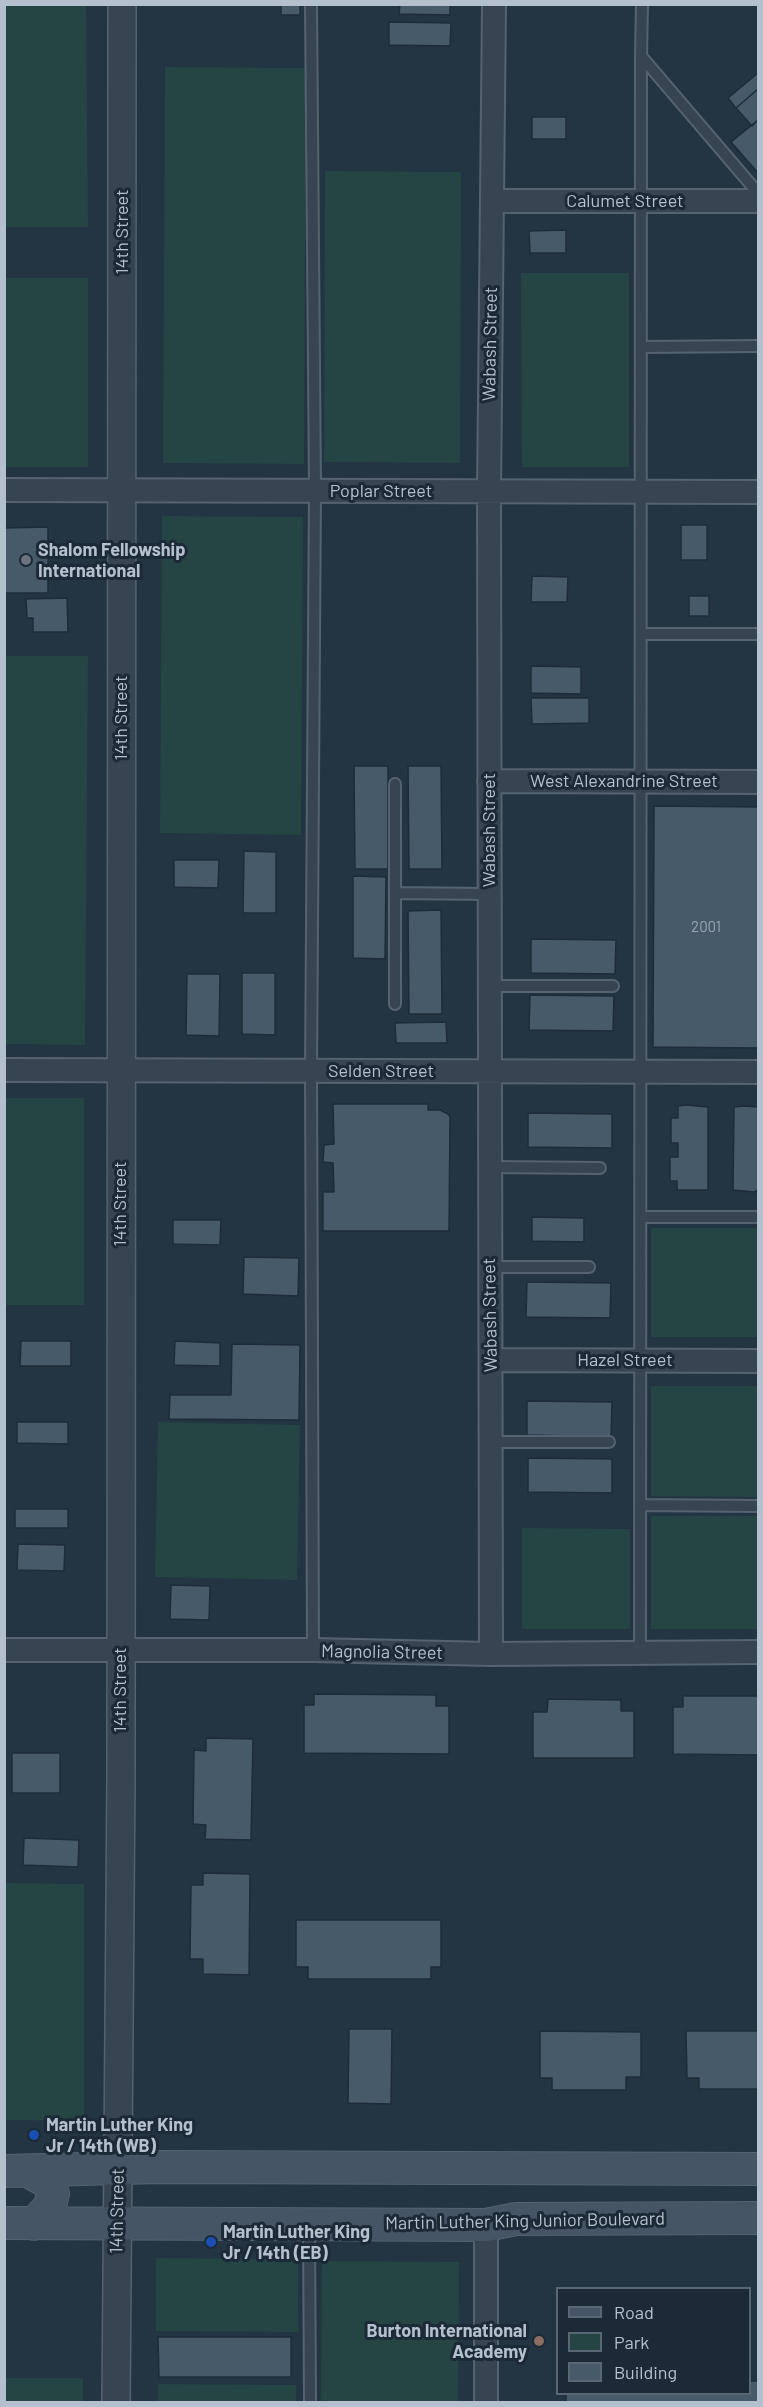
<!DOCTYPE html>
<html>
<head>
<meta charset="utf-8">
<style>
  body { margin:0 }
  #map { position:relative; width:763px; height:2407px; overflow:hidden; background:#233443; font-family:Barlow,sans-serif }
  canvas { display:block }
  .frame { position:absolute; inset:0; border:6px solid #b4c0cd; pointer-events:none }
  .legend { position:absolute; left:556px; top:2287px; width:195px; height:108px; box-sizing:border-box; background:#1c2a38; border:2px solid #596674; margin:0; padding:8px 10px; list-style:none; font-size:18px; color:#b4c0cd }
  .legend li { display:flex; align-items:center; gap:12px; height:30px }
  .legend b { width:30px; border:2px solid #596674 }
</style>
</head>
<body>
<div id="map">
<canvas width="763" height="2407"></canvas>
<div class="frame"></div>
<ul class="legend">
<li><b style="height:8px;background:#455566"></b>Road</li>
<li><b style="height:16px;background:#254444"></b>Park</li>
<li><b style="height:16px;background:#465a69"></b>Building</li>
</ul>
</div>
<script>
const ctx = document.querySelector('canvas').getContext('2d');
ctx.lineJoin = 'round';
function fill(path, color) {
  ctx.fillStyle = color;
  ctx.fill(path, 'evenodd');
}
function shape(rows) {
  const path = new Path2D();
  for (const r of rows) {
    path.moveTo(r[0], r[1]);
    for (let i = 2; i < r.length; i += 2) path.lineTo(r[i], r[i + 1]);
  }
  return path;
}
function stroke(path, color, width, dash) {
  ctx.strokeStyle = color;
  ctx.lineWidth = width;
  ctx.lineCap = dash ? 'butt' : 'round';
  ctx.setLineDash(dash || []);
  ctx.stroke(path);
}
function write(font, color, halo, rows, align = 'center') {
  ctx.font = font + ' Barlow,sans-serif';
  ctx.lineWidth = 6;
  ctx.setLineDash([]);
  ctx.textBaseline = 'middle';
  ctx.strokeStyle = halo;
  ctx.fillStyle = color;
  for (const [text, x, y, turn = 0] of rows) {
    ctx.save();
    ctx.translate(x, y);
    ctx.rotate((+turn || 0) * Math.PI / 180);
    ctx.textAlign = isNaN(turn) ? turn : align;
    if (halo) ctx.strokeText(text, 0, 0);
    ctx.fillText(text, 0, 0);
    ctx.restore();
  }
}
fill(shape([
  [4,5,86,5,88,227,5,227],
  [165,67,306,68,304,464,163,463],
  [325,171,461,172,460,463,324,462],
  [521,273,629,273,629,467,522,467],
  [5,278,88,278,88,467,5,467],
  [162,516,303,517,301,835,160,833],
  [5,656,88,656,85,1045,5,1044],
  [5,1098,84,1098,84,1305,5,1305],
  [651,1228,758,1228,758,1337,651,1337],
  [651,1386,758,1386,758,1497,651,1496],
  [158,1422,300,1425,297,1580,155,1577],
  [651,1516,758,1516,758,1629,651,1629],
  [522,1528,630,1529,630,1629,522,1629],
  [5,1883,84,1884,84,2121,5,2120],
  [156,2258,298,2259,298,2332,156,2331],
  [322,2261,459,2262,458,2402,321,2402],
  [5,2378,83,2378,83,2402,5,2402],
  [158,2384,296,2385,296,2402,158,2402]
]), '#254444');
const building = shape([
  [281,4,300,4,300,15,281,15,281,4],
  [400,4,450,4,450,15,399,14,400,4],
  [389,22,451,23,450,46,389,45,389,22],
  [758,73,758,89,736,108,728,98,758,73],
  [758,89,758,120,752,126,736,108,758,89],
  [532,117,566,117,566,139,532,139,532,117],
  [758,120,758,173,731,142,758,120],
  [566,230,566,253,530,253,529,231,566,230],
  [681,525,707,525,707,560,681,560,681,525],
  [48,527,48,593,4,593,4,528,48,527],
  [532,576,568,577,567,602,531,602,532,576],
  [689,596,709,596,709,616,689,616,689,596],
  [67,598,68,632,33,632,33,618,27,618,26,599,67,598],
  [531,666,581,667,581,694,531,693,531,666],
  [531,698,589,698,589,723,532,724,531,698],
  [354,766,388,766,388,869,355,869,354,766],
  [408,766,441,766,442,869,409,869,408,766],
  [654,806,758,807,758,1048,653,1047,654,806],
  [244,851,276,852,276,913,243,913,244,851],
  [174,860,219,860,218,888,174,887,174,860],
  [353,876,386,877,385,959,353,958,353,876],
  [441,910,442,1014,409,1014,408,911,441,910],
  [531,939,616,940,615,974,531,973,531,939],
  [242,973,275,973,275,1035,242,1034,242,973],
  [187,974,220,974,219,1036,186,1035,187,974],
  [530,995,614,996,613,1031,529,1030,530,995],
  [446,1022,447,1043,396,1043,395,1023,446,1022],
  [333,1104,428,1104,428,1110,440,1110,448,1114,450,1117,449,1231,323,1231,323,1192,334,1192,333,1163,323,1162,324,1145,334,1144,333,1104],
  [686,1105,708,1107,708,1190,677,1190,677,1181,670,1181,670,1157,678,1157,678,1143,671,1143,671,1118,678,1118,678,1106,686,1105],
  [744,1106,758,1107,758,1190,754,1192,733,1190,734,1107,744,1106],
  [528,1113,612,1114,612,1148,528,1147,528,1113],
  [532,1217,584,1218,584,1242,532,1241,532,1217],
  [173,1220,221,1220,220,1245,173,1244,173,1220],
  [244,1257,299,1258,298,1296,243,1294,244,1257],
  [527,1282,611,1283,610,1318,526,1317,527,1282],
  [21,1341,71,1341,71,1366,20,1366,21,1341],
  [175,1341,220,1343,220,1366,174,1365,175,1341],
  [232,1344,300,1345,299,1420,169,1419,170,1395,231,1395,232,1344],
  [527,1401,612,1402,611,1437,527,1435,527,1401],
  [17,1422,68,1422,68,1444,17,1443,17,1422],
  [528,1458,612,1459,612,1493,528,1492,528,1458],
  [15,1509,68,1509,68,1528,15,1528,15,1509],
  [18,1544,65,1545,64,1571,17,1570,18,1544],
  [171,1585,210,1586,209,1620,170,1619,171,1585],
  [314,1694,436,1695,436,1706,449,1706,449,1754,304,1753,304,1705,314,1705,314,1694],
  [683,1696,758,1696,758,1755,673,1754,673,1707,683,1707,683,1696],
  [548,1699,621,1700,621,1711,634,1711,634,1758,533,1758,533,1712,547,1712,548,1699],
  [206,1738,253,1739,251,1840,205,1839,206,1825,193,1824,194,1750,206,1751,206,1738],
  [12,1753,60,1753,60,1793,12,1793,12,1753],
  [24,1838,79,1840,78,1867,23,1865,24,1838],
  [203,1873,250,1874,249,1975,203,1974,203,1959,190,1959,191,1885,203,1885,203,1873],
  [296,1920,441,1920,441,1967,431,1967,431,1979,308,1979,308,1967,296,1967,296,1920],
  [349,2029,392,2029,391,2104,348,2103,349,2029],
  [540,2031,641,2032,641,2077,626,2077,626,2090,552,2090,552,2078,540,2078,540,2031],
  [686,2031,758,2031,758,2089,699,2089,699,2078,687,2078,686,2031],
  [158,2337,291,2337,291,2377,159,2377,158,2337],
  [750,2381,758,2381,758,2402,566,2402,566,2394,750,2394,750,2381]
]);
fill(building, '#465a69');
stroke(building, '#1e2c3a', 1.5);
const service = shape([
  [311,4,315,491,311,1071,313,1650],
  [642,4,641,56,758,193],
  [641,347,758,346],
  [641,634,758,634],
  [395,784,395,893,489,894],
  [489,986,613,986],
  [395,1004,395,893],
  [489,1167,600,1168],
  [641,1217,758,1217],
  [489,1267,589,1267],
  [489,1442,609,1442],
  [640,1505,758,1506],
  [640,1651,641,56],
  [309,2228,310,2402]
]);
const minor = shape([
  [492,201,758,201],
  [4,490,758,492],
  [489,781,758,782],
  [4,1070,758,1072],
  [491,1360,758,1361],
  [4,1650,313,1650,491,1654,758,1652],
  [491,1654,489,491,494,4],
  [486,2225,486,2402]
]);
const tertiary = shape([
  [116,2402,121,1778,122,4]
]);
const secondary = shape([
  [4,2171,160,2167,758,2169],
  [28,2171,48,2182,53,2194,50,2206,34,2224],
  [4,2223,486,2225,516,2219,758,2218]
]);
stroke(service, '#556370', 14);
stroke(minor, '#556370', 26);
stroke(tertiary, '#556370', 30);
stroke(secondary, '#556370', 34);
stroke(service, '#374552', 10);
stroke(minor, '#374552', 22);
stroke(tertiary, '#374552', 27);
stroke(secondary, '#455566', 32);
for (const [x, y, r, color] of [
  [26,560,6,"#6b7280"],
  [34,2135,6,"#1a4fb4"],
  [211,2242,6,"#1a4fb4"],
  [539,2341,6,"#8d6e63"]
]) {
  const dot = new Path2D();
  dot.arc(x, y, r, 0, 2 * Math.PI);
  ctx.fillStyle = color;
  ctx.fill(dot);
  stroke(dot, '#1c2a38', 2);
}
write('15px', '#98a6b4', null, [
  ["2001",706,927]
]);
write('18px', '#b4c0cd', '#1c2a38', [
  ["Calumet Street",625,201],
  ["14th Street",122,232,-90],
  ["Wabash Street",490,344,-89],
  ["Poplar Street",381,491],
  ["14th Street",121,718,-90],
  ["West Alexandrine Street",624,781],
  ["Wabash Street",489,830,-90],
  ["Selden Street",381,1071],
  ["14th Street",120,1204,-90],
  ["Wabash Street",490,1315,-91],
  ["Hazel Street",625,1360],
  ["Magnolia Street",382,1652,1],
  ["14th Street",120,1690,-90],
  ["14th Street",117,2211,-89],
  ["Martin Luther King Junior Boulevard",525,2221,-1]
]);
write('bold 18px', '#b4c0cd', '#1c2a38', [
  ["Shalom Fellowship",38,550],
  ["International",38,571],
  ["Martin Luther King",46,2125],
  ["Jr / 14th (WB)",46,2146],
  ["Martin Luther King",223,2232],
  ["Jr / 14th (EB)",223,2253],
  ["Burton International",527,2331,"right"],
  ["Academy",527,2352,"right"]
], 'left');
</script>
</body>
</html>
